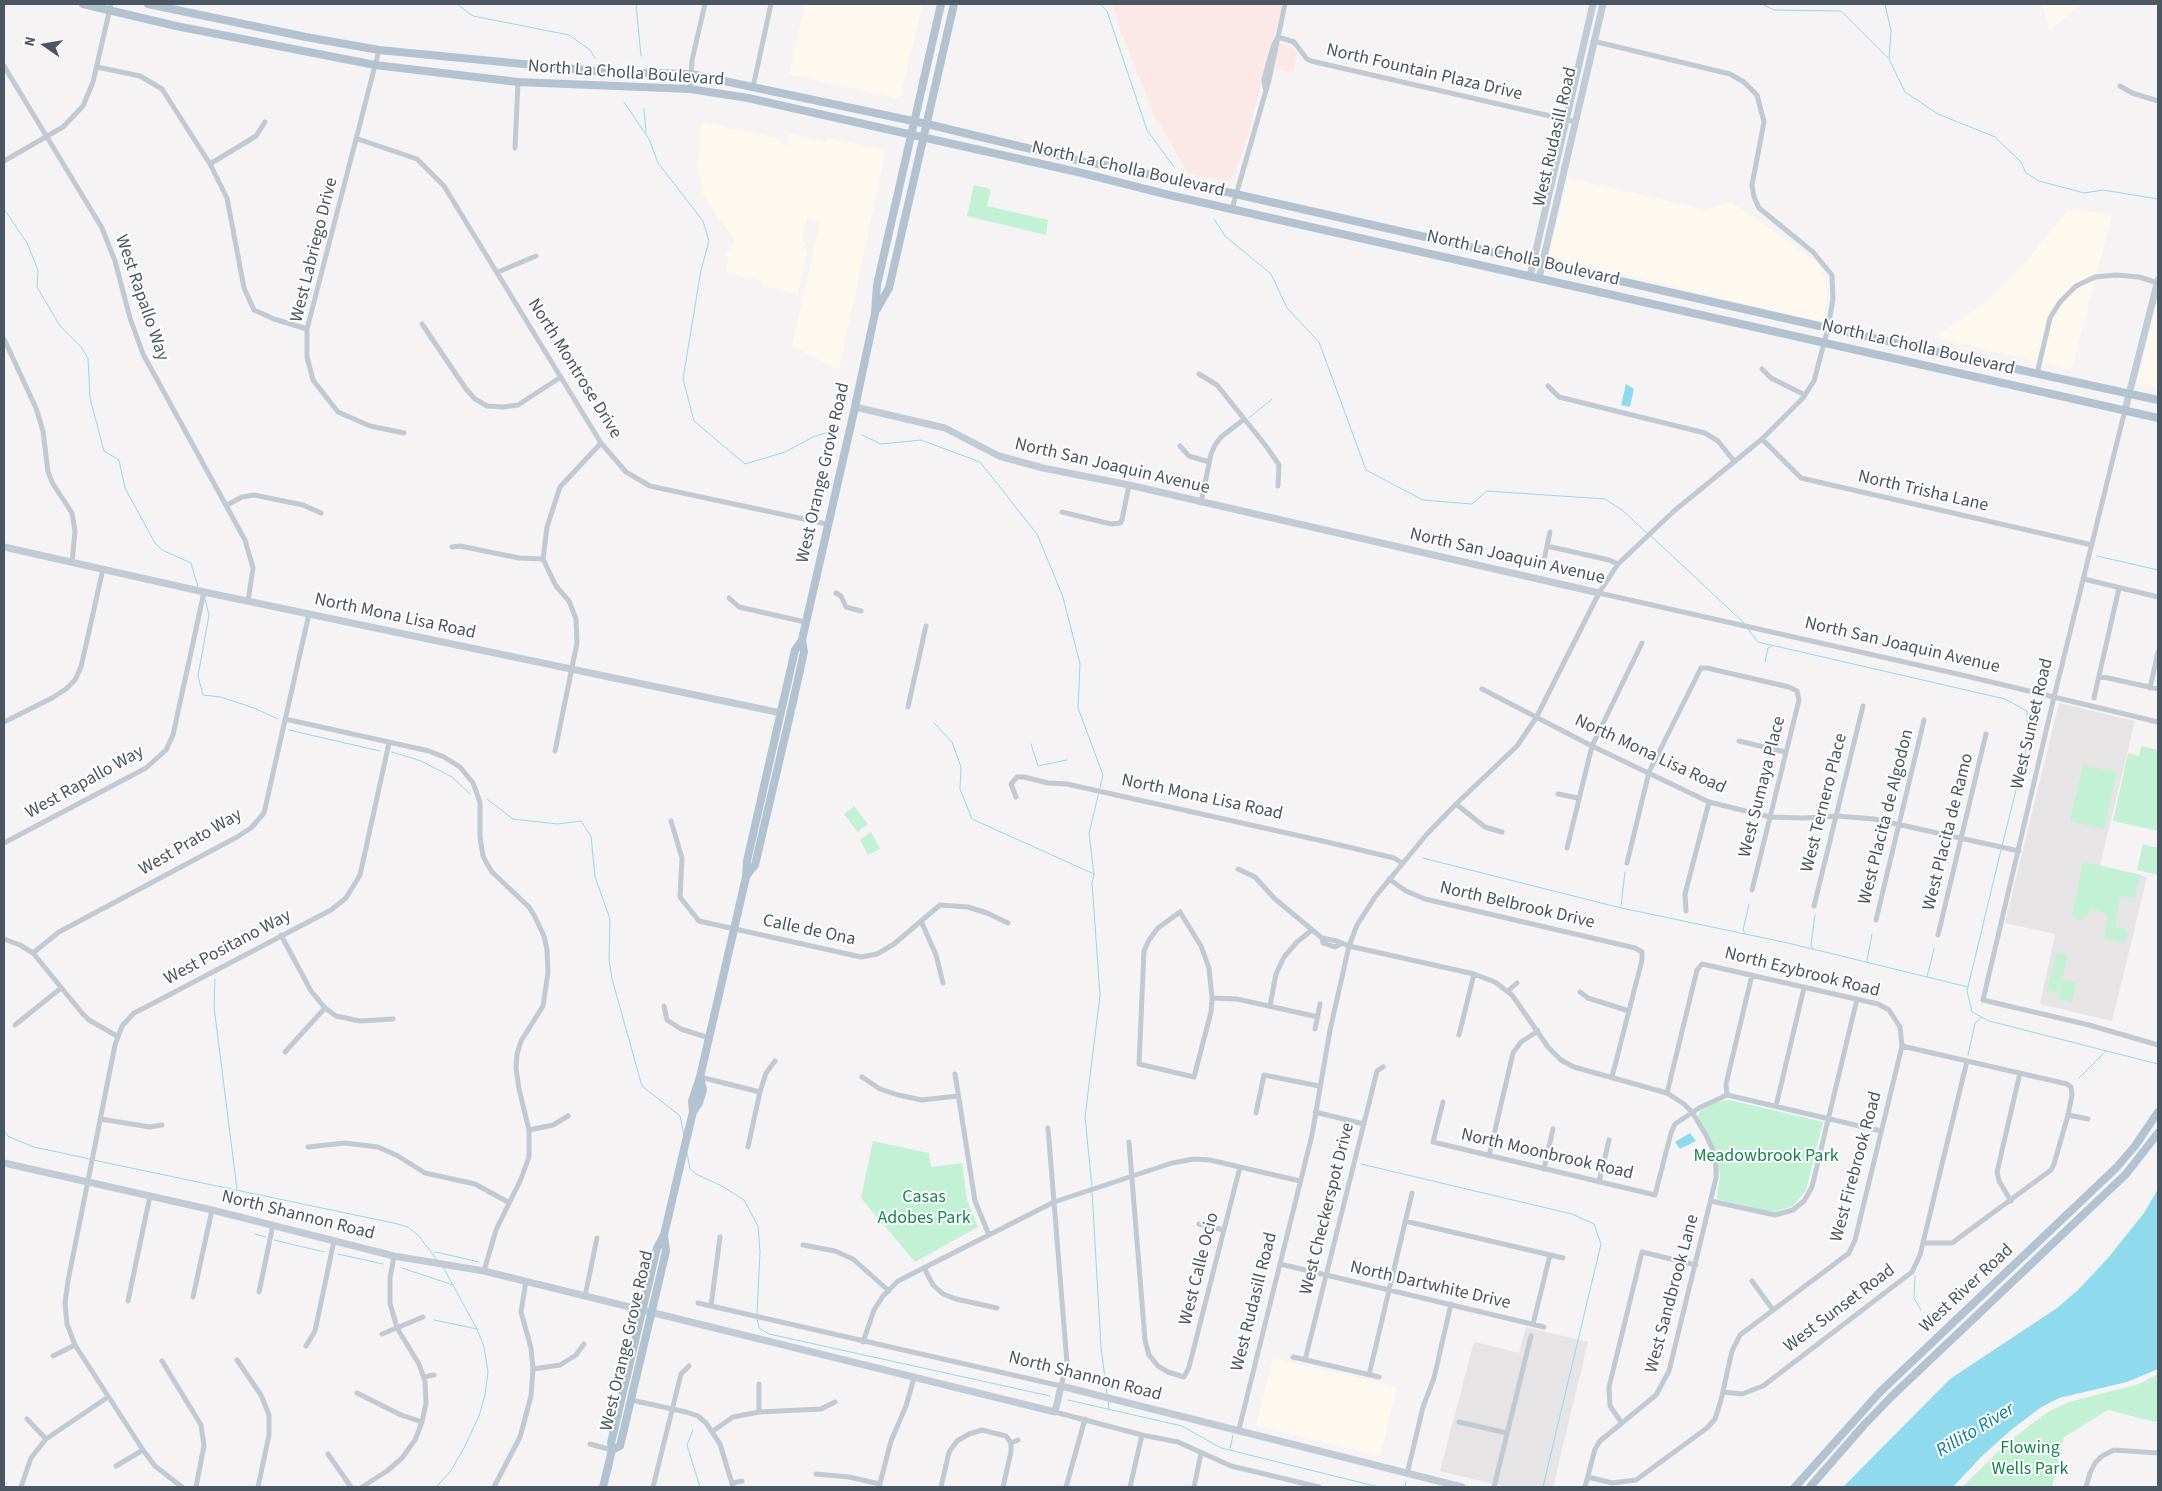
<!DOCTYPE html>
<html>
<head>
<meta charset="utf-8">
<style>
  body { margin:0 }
  #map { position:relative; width:2162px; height:1491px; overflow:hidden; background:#f5f3f3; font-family:"Source Sans 3",sans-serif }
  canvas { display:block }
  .frame { position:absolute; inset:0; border:5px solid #4a5661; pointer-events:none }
  .north { position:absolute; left:20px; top:20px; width:50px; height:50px; -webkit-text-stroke:4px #fff; paint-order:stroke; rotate:283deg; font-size:14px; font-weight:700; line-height:20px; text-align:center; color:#4a5661 }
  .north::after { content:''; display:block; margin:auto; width:18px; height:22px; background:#4a5661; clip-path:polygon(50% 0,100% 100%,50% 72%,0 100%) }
</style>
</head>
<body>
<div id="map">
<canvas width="2162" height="1491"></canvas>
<div class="frame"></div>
<div class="north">N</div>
</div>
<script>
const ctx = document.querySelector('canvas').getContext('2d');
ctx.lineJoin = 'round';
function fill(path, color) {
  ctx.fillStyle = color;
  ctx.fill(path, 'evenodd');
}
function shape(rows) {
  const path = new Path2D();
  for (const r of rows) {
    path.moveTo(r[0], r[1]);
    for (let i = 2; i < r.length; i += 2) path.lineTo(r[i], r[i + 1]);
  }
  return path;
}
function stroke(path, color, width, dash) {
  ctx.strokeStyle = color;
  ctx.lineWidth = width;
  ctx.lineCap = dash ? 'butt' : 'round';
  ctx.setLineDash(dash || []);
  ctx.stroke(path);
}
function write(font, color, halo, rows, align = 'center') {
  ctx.font = font + ' "Source Sans 3",sans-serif';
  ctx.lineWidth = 4;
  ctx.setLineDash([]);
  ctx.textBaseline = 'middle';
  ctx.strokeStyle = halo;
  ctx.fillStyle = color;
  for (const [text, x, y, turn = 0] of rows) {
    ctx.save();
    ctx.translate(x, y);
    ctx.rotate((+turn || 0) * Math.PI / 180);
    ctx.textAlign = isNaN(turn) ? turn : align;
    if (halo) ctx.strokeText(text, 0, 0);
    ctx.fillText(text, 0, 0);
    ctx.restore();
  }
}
fill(shape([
  [805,4,923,4,900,99,789,74],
  [2042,4,2081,4,2050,31],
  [701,122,776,138,787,146,789,134,826,142,827,138,886,151,839,370,792,346,820,221,807,218,803,237,805,246,802,246,803,249,807,250,806,258,798,294,762,286,763,281,726,273,729,257,726,256,728,251,731,251,734,240,703,195,698,164],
  [1568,178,1705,210,1732,202,1818,263,1826,281,1827,299,1822,322,1549,257],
  [2068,209,2112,215,2072,370,1934,337,1986,302,2028,260],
  [2158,299,2158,388,2137,383],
  [1273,1358,1397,1387,1380,1456,1256,1425]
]), '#fdf9ef');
fill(shape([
  [2059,703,2135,721,2100,865,2147,877,2112,1021,2040,1004,2055,934,2005,923],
  [1526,1327,1588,1342,1553,1487,1507,1487,1440,1471,1473,1345,1475,1342,1519,1353]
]), '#e6e4e5');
fill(shape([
  [1113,4,1282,4,1273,41,1293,48,1297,54,1293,73,1274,68,1265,70,1245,145,1235,172,1228,181,1188,173,1154,114,1120,29]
]), '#fce8e6');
fill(shape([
  [974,185,991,189,987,206,1048,220,1046,235,967,216],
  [2141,746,2158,750,2158,831,2113,821,2128,753,2139,756],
  [2083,765,2117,772,2104,829,2070,821],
  [854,806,868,824,858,832,844,814],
  [871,832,880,849,868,855,860,840],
  [2143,844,2158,848,2158,875,2137,870],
  [2083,862,2141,875,2134,898,2120,896,2115,926,2125,930,2128,933,2124,943,2104,938,2108,914,2091,909,2081,920,2072,916],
  [2057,952,2068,954,2062,980,2076,983,2072,1002,2058,999,2061,983,2059,982,2057,992,2047,990],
  [1730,1100,1823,1122,1806,1190,1793,1206,1775,1212,1765,1211,1717,1199,1720,1176,1717,1152,1698,1117,1700,1111,1716,1102],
  [873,1141,929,1153,931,1167,962,1163,967,1200,978,1227,915,1262,861,1198],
  [2158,1374,2158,1420,2155,1422,2108,1410,2064,1437,2052,1487,1962,1487,2009,1441,2048,1412,2069,1402,2139,1384]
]), '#c3f1d5');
fill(shape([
  [1626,384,1634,389,1630,407,1621,405],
  [1690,1133,1696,1141,1680,1149,1675,1142],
  [2158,1189,2158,1369,2127,1382,2059,1398,2040,1408,2011,1430,1981,1457,1953,1487,1843,1487,1950,1379,2057,1308,2078,1290,2108,1258,2144,1213]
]), '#90daee');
stroke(shape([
  [457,4,473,16,569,35,590,50,595,58],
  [636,4,641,56],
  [1100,4,1107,11,1147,130,1174,167],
  [1762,4,1774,10,1841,11,1888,58],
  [1885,4,1891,31,1889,59,1905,92,1938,114,1995,137,2021,162,2026,173,2039,181,2084,193,2103,190,2158,199],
  [624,102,649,139,658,163,703,221,709,241,701,270,683,379,694,421,745,464,785,452,813,437,838,429],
  [644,109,646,133],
  [4,209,27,243,38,270,37,287,60,326,81,347,88,358,90,398,104,451,119,460,125,488,155,543,162,550,191,563,198,587],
  [1214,219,1225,236,1271,274,1287,308,1319,342,1366,470,1423,500,1472,504,1487,491,1605,499,1622,510,1647,533],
  [1249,418,1272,399],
  [862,435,881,444,921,440,980,462,1037,534,1063,597,1080,664,1078,708,1103,775,1100,788],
  [1650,535,1744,623],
  [2097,556,2158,570],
  [205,599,209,615,198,676,203,695,221,697,254,708,278,719],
  [1748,629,1758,642,2005,699,2027,711,2028,742,2002,846],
  [1765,662,1768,648,1772,646],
  [934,723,952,742,961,767,960,789,972,819,1094,874],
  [289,730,380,751],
  [1031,744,1038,766,1067,760],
  [392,752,421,761,452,777,470,794],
  [487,799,513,819,557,824,581,821,591,836,595,877,610,919,609,960,612,979,642,1086,680,1116,684,1135],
  [2001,850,1967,991,1972,1012,1989,1021,2158,1064],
  [1423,858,1617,907,1788,943,1968,987],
  [1621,906,1625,872],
  [1746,934,1743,930,1749,904],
  [1813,949,1811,945,1815,915],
  [1869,963,1867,960,1872,934],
  [1927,977,1934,949],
  [215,979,214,1007,237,1189],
  [1968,1055,1975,1023,1982,1017],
  [2079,1078,2106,1051],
  [4,1131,9,1137,34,1147,90,1159],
  [687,1153,690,1169,696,1174,722,1186,744,1200,758,1226,760,1252,757,1314],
  [93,1160,398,1224,408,1227,418,1235,437,1260],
  [1361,1164,1572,1214,1594,1224,1601,1244,1543,1487],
  [1092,1187,1085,1117,1100,995,1092,883,1094,874,1089,833,1099,792],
  [1092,1191,1101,1347,1107,1394],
  [255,1234,266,1237],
  [274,1240,324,1252],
  [434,1253,436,1252,479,1262],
  [338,1254,383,1264],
  [402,1268,453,1285],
  [1915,1276,1914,1298,1921,1310],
  [757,1318,759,1328,769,1334,1050,1396],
  [434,1320,477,1329],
  [1068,1400,1182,1426,1221,1448,1379,1487],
  [1108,1400,1109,1410],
  [693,1430,687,1445,700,1487],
  [1230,1449,1233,1435],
  [436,1487,450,1472,464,1448,479,1416,485,1395,488,1372,484,1347,477,1329,443,1267],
  [1405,1487,1406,1482]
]), '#90daee', 1);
stroke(shape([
  [1285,4,1278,37,1294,42,1307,59,1311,61,1572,121],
  [379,50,307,329,307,357,313,380,338,412,370,426,404,433],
  [4,66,102,228,115,261,130,318,143,354,245,540,253,568,248,601],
  [97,67,140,76,162,89,210,164,227,198,244,288,254,310,274,319,307,329],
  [2120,86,2132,93,2158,101],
  [753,87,771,4],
  [690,89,692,60,705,4],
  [358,139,417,159,444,186,601,443,626,472,650,486,827,524],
  [515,148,518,82],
  [4,161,63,127,83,106,93,82,111,4],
  [210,164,256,136,265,122],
  [1232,209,1269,80,1278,37,1274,44,1267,68,1264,80,1265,88],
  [498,272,536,256],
  [422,324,466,389,475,399,487,406,503,407,518,405,561,377],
  [4,339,36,408,43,431,48,472,53,484,72,513,75,531,72,563],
  [1762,369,1771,378,1805,395],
  [1199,374,1217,385,1266,446,1279,465,1278,486],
  [2037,374,2050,318,2060,302,2076,286,2095,277,2116,275,2139,277,2158,283],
  [1548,386,1559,397,1705,433,1718,441,1734,461],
  [2125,410,2054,697,1983,1000,2089,1025,2158,1045],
  [1762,439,1801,478,2092,545],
  [1180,446,1189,456,1209,462],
  [1201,503,1211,454,1215,445,1221,437,1243,420],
  [227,505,242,497,254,495,303,505,321,513],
  [1062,512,1111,524,1120,523,1122,520,1129,485],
  [1547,546,1609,560,1618,564],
  [452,547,460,546,519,558,543,559],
  [1544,560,1550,532],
  [2084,579,2158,597],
  [836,593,841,596,846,607,861,611],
  [1599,593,1962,675,2158,722],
  [729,598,739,607,805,622],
  [1701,668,1707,668,1789,687,1797,691],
  [2099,676,2158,689],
  [2150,688,2158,652],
  [1482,689,1592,746,1709,802,1770,817,1803,818,1837,816,1874,819,2019,851],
  [2094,698,2119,588],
  [908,707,926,626],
  [285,719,429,751,444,757,460,767,473,783,480,802,480,837,483,856,487,864,492,872,529,907,535,917,544,936,547,950,548,972,543,1006,521,1041,517,1054,516,1068,519,1089,529,1130,529,1157,521,1179,496,1230,484,1271],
  [4,722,52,698,66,689,75,680,81,667,103,569],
  [1739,741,1785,752],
  [555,751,577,643,576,619,569,601,556,586,543,559,547,527,560,487,601,443],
  [1558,794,1578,798],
  [1016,797,1011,784,1017,777,1024,777,1048,783,1067,784,1327,842,1394,858,1402,863],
  [1456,804,1485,827,1502,832],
  [671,821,682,858,680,897,699,921,861,957,877,954,894,944,940,905,968,907,987,913,1008,923],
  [4,843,146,768,166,750,173,735,204,592],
  [1567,848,1592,746,1642,643],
  [1627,863,1649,772,1701,668],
  [1238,869,1255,877,1275,899,1322,938,1323,943,1335,947,1341,944],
  [1389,879,1406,891,1425,899,1635,948,1642,952],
  [1752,890,1799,700,1797,691],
  [1814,906,1863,706],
  [1686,911,1685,894,1709,802],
  [1180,912,1201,946,1209,968,1212,998,1211,1012,1194,1077,1139,1064,1144,951,1149,940,1158,928,1180,912],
  [1876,920,1924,720],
  [921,921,936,955,943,983],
  [281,935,311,991,325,1008,336,1016,360,1021,393,1019],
  [1938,935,1986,734],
  [1322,938,1337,941,1349,946,1474,974,1495,982,1512,995,1548,1047,1561,1060,1574,1067,1667,1093,1684,1104,1692,1112,1706,1135,1713,1150,1716,1166,1716,1178,1669,1371,1656,1395,1600,1441,1595,1449,1585,1487],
  [4,939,20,945,33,953,82,1013,89,1020,117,1036],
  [33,953,59,932,237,837,251,828,264,813,309,614],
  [1508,991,1517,983],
  [1580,992,1588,998,1629,1011],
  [1212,998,1237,999,1318,1017],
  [664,1006,667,1020,681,1029,709,1038],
  [1270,1006,1276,974,1284,957,1297,942,1312,930],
  [15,1025,61,988],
  [1315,1029,1320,1004],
  [1459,1035,1474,974],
  [1902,1046,2067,1084,2071,1087],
  [285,1052,325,1008],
  [955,1074,975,1201,989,1235],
  [700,1077,760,1092],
  [862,1077,880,1089,898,1095,922,1100,957,1096],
  [1612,1077,1642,960,1642,952],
  [1727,1095,1726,1084,1752,975],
  [1443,1102,1433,1142,1655,1195,1671,1133,1675,1124,1699,1108,1727,1095,1881,1131],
  [1776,1106,1804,988],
  [1315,1112,1364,1124],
  [1256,1113,1264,1075,1319,1086],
  [2068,1115,2088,1119],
  [100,1119,150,1127,162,1125],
  [529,1130,553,1125,568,1116],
  [1129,1142,1145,1340,1149,1355,1158,1366,1168,1372,1184,1377,1189,1367,1240,1167],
  [308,1147,345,1143,378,1147,398,1156,425,1173,475,1184,508,1202],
  [748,1147,760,1092,766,1073,775,1061],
  [1489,1156,1513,1053,1521,1042,1538,1031],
  [1544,1169,1553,1129],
  [1599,1182,1609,1140],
  [1711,1201,1775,1215,1793,1210,1804,1201,1812,1187,1857,999],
  [2011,1201,1999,1181,1997,1172,2020,1073],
  [1405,1221,1563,1258],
  [1199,1224,1224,1230],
  [1923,1243,1952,1243,2051,1170,2054,1164,2068,1115,2072,1095,2071,1087],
  [803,1245,835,1251,853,1259,889,1291],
  [1280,1264,1544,1327],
  [924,1268,933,1285,943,1294,956,1299,997,1308],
  [1752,1281,1773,1310],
  [259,1292,273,1225],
  [585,1296,597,1238],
  [193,1297,212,1210],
  [128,1301,150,1196],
  [698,1303,1061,1386,1067,1363,1048,1128],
  [711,1306,720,1237],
  [1533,1324,1550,1255],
  [382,1334,423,1317],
  [863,1342,874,1310,883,1296,898,1281,1054,1202,1172,1163,1194,1159,1210,1160,1300,1181],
  [75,1345,143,1450,155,1466,182,1487],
  [306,1346,315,1331,334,1241],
  [53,1356,75,1345,67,1324,65,1303,68,1281,115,1045,122,1026,134,1013,146,1007,331,910,346,898,360,875,389,743],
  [1293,1357,1379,1377],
  [237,1360,261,1395,269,1415,269,1435,258,1487],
  [1305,1360,1377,1071,1383,1067],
  [162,1361,201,1425,204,1446,196,1487],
  [533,1369,560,1365,576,1355,584,1344],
  [1369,1375,1412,1193],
  [424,1377,434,1375],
  [759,1384,759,1412],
  [1723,1392,1742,1394,1763,1386,1912,1272,1920,1255,1967,1061],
  [357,1393,401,1415,422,1422],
  [631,1400,686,1412,698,1416,706,1423,720,1444,733,1487],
  [1055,1412,1142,1435,1178,1442,1231,1466,1319,1487],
  [27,1419,46,1439],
  [1459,1422,1507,1433],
  [1621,1422,1610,1406,1609,1387,1642,1252,1696,1265],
  [1239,1429,1312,1135,1330,1030,1349,946,1357,925,1375,897,1427,834,1456,804,1517,746,1536,718,1599,593,1618,564,1674,511,1762,439,1803,398,1814,381,1828,328,1833,299,1832,275,1813,252,1759,208,1754,197,1752,185,1764,122,1757,95,1744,82,1730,74,1593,41],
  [713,1431,733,1417,759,1412,821,1409,835,1402],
  [1011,1443,1018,1440],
  [590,1444,612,1450],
  [328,1454,351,1487],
  [116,1466,143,1450],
  [816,1474,849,1477,880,1484],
  [1407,1474,1423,1407,1434,1378,1451,1304],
  [1588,1477,1612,1483,1636,1480,1707,1428,1715,1419,1721,1400,1732,1351,1740,1335,1849,1253,1855,1240,1902,1046,1900,1027,1889,1010,1878,1004,1702,964,1697,970,1667,1093],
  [732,1483,742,1481],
  [21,1487,31,1458,46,1439,108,1397],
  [362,1487,387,1471,402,1458,415,1440,422,1422,426,1403,425,1381,419,1364,397,1328,390,1303,390,1278,394,1256],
  [494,1487,520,1437,531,1396,533,1369,531,1348,521,1312,526,1281],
  [653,1487,681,1374,689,1366],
  [879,1487,891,1441,906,1406,914,1378],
  [941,1487,949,1452,957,1441,969,1434,982,1430,1006,1436,1011,1443,1011,1452,1003,1487],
  [1066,1487,1085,1419],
  [1130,1487,1142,1435],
  [1194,1487,1201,1453],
  [1494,1487,1531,1336],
  [2086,1487,2090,1473,2095,1463,2102,1456,2114,1450,2158,1453]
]), '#c1cad2', 5);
stroke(shape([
  [1530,276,1593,4],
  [1539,278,1603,4],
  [855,407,945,428,999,456,1043,468,1129,485,1599,593],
  [2125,410,2158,280],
  [4,547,204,592,781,713],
  [4,1163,212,1210,394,1256,484,1271,1055,1412,1061,1386,1462,1487]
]), '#c1cbd6', 7);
stroke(shape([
  [83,4,176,26,375,65,518,82,690,89,748,98,1082,173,1169,195,2158,418],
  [148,4,306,37,379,50,606,72,691,74,927,124,1085,162,1116,167,1828,328,2158,400],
  [877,309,889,288,954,4],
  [747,875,755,865,790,715,804,652,802,640],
  [693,1112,699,1103,703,1090,700,1077],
  [612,1450,620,1446,628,1412,666,1251,664,1235],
  [603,1487,612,1450,611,1443,657,1248,664,1235,685,1145,693,1112,692,1101,700,1077,746,877,747,861,795,650,802,640,855,407,875,313,877,285,941,4],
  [1795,1487,1880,1392,2116,1168,2135,1146,2158,1112],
  [1810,1487,1864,1425,1893,1395,2126,1174,2158,1133]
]), '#b3c2d1', 8);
write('18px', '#4a5661', '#fff', [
  ["North Fountain Plaza Drive",1424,73,13],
  ["North La Cholla Boulevard",626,74,4],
  ["West Rudasill Road",1556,137,-77],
  ["North La Cholla Boulevard",1128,170,13],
  ["West Labriego Drive",315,250,-76],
  ["North La Cholla Boulevard",1523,259,13],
  ["West Rapallo Way",141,298,71],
  ["North La Cholla Boulevard",1918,348,13],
  ["North Montrose Drive",574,369,58],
  ["North San Joaquin Avenue",1112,467,13],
  ["West Orange Grove Road",824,473,-77],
  ["North Trisha Lane",1923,492,13],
  ["North San Joaquin Avenue",1507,557,13],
  ["North Mona Lisa Road",395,617,12],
  ["North San Joaquin Avenue",1902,646,13],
  ["West Sunset Road",2033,724,-77],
  ["North Mona Lisa Road",1650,755,25],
  ["West Rapallo Way",85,783,-29],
  ["West Sumaya Place",1763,787,-76],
  ["North Mona Lisa Road",1202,798,12],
  ["West Ternero Place",1825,803,-76],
  ["West Placita de Algodon",1887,817,-76],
  ["West Placita de Ramo",1949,832,-76],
  ["West Prato Way",191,843,-30],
  ["North Belbrook Drive",1517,906,13],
  ["Calle de Ona",809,931,12],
  ["West Positano Way",228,948,-28],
  ["North Ezybrook Road",1802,973,14],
  ["North Moonbrook Road",1547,1155,13],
  ["West Firebrook Road",1857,1167,-75],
  ["West Checkerspot Drive",1328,1209,-76],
  ["North Shannon Road",298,1216,14],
  ["West Calle Ocio",1200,1269,-76],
  ["North Dartwhite Drive",1430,1286,13],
  ["West River Road",1967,1289,-43],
  ["West Sandbrook Lane",1673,1294,-75],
  ["West Rudasill Road",1255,1302,-76],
  ["West Sunset Road",1840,1309,-37],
  ["West Orange Grove Road",628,1341,-77],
  ["North Shannon Road",1085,1377,14]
]);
write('18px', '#17864f', '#fff', [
  ["Meadowbrook Park",1766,1157],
  ["Casas",924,1198],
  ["Adobes Park",924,1219],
  ["Flowing",2030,1449],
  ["Wells Park",2030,1470]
]);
write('italic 19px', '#0c7c9b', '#fff', [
  ["Rillito River",1976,1431,-31]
]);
</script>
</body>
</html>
